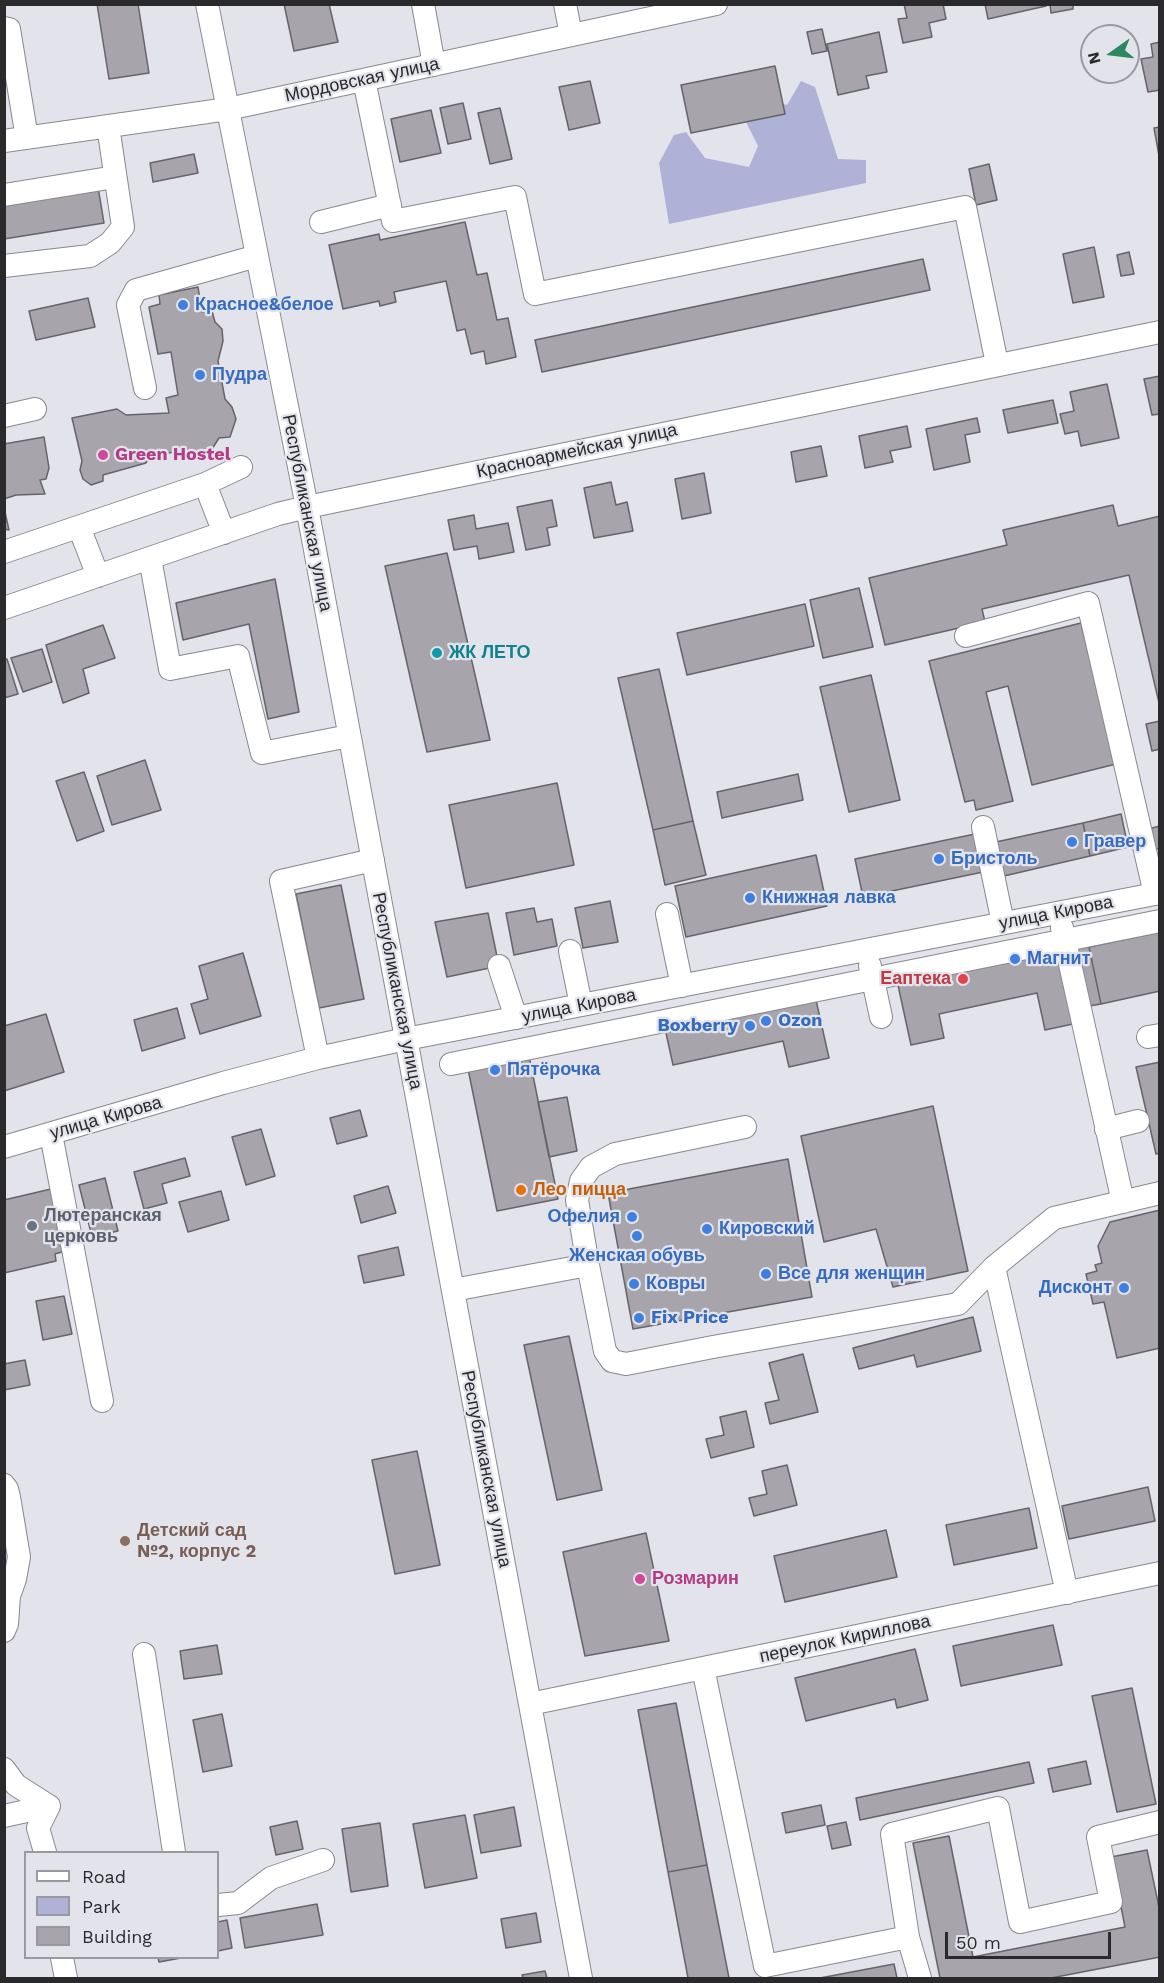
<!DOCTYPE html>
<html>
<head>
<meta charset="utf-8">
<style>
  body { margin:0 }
  #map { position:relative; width:1164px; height:1983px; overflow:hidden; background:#e3e3ec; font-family:"Work Sans",sans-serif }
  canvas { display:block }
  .frame { position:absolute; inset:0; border:6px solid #2a2a2d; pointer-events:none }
  .legend { position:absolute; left:24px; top:1851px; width:195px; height:108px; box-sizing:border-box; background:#e3e3ec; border:2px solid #9999a0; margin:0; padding:8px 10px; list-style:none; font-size:18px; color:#2a2a2d }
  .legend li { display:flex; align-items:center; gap:12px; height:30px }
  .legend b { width:30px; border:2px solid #9999a0 }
  .north { position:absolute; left:1080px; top:24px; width:60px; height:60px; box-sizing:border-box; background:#e3e3ec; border:2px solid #9999a0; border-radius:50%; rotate:256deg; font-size:16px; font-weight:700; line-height:24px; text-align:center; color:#2a2a2d }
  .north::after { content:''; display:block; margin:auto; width:21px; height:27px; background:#2b875e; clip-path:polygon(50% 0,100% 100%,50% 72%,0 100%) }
  .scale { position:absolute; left:945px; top:1932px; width:166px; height:27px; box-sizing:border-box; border:3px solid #2a2a2d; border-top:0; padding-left:8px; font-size:18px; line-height:21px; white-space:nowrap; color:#2a2a2d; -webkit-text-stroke:4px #e3e3ec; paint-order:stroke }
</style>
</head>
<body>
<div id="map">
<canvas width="1164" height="1983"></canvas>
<div class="frame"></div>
<ul class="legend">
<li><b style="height:8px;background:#fff"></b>Road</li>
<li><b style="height:16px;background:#b0b1d6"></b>Park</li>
<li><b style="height:16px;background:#a8a4ac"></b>Building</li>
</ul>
<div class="north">N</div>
<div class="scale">50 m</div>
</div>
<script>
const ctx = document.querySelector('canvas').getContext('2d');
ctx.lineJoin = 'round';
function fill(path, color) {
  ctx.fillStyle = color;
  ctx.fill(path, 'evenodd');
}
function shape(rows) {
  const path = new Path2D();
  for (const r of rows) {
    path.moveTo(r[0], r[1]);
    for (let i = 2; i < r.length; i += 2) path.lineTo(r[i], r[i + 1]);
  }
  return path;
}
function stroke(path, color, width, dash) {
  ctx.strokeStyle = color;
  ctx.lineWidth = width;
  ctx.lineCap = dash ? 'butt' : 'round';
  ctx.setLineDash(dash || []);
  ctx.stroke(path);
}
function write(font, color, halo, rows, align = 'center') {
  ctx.font = font + ' "Work Sans",sans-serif';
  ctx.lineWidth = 4.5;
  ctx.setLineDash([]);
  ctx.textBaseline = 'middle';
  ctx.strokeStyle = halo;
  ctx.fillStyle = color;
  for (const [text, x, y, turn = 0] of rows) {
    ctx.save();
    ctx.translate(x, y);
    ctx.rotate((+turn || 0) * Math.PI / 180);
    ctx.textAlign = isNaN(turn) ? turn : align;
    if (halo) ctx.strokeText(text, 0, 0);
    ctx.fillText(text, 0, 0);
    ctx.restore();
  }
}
fill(shape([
  [801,81,815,87,838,159,866,160,866,183,669,224,659,163,674,135,686,132,705,158,749,167,758,146,745,120,763,98,787,105]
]), '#b0b1d6');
const building = shape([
  [97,4,138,4,149,73,109,79,97,4],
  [284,4,329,4,338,42,294,51,284,4],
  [904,4,943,4,946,19,929,23,932,37,903,43,898,19,907,18,904,4],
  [985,4,1046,4,1046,6,988,19,985,4],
  [1050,4,1073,4,1073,9,1051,13,1050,4],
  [822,29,827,51,812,54,807,32,822,29],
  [879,32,887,72,866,76,869,88,838,95,827,44,879,32],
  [1160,42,1160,90,1148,92,1141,59,1153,57,1151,44,1160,42],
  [775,66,785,114,691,133,681,85,775,66],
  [590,81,600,123,569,130,559,87,590,81],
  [463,103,471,139,448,144,440,108,463,103],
  [500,108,512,159,490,164,478,113,500,108],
  [431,110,441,153,400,162,391,119,431,110],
  [1160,127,1160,161,1154,128,1160,127],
  [194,154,198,173,153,182,150,163,194,154],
  [989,164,997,200,976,205,969,169,989,164],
  [98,187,104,223,4,239,4,202,98,187],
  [465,222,477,275,487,273,497,320,508,318,516,357,486,364,484,351,471,354,465,329,457,331,446,281,394,292,396,302,380,306,379,301,343,309,329,245,379,234,380,240,465,222],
  [1094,247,1104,297,1073,303,1063,254,1094,247],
  [1129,252,1134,274,1121,276,1117,255,1129,252],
  [923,259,930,290,542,372,535,340,923,259],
  [198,287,202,312,212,311,215,322,222,329,223,341,218,361,225,399,232,407,236,419,230,437,219,438,212,449,204,453,189,457,187,450,150,456,146,463,103,475,103,481,91,485,83,479,80,470,82,461,72,418,117,409,126,415,169,413,166,398,178,395,171,352,158,354,149,307,160,304,159,295,198,287],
  [88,298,95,327,36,340,29,311,88,298],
  [1160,376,1160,414,1152,415,1144,379,1160,376],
  [1107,384,1119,438,1081,446,1078,431,1065,434,1060,414,1074,411,1070,392,1107,384],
  [1053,400,1058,423,1008,433,1003,410,1053,400],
  [977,418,980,432,965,435,970,462,934,470,926,429,977,418],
  [907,426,911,447,890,451,893,462,865,468,859,436,907,426],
  [44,437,49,468,46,479,40,480,45,494,16,495,4,499,4,444,44,437],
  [821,446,827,476,796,482,791,452,821,446],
  [704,473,711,513,682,519,675,479,704,473],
  [611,482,616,505,627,502,633,531,594,538,584,488,611,482],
  [552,500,557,526,547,528,550,545,526,550,517,507,552,500],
  [1113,505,1118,526,1160,516,1160,707,1129,575,982,609,985,622,885,645,869,578,1007,545,1003,530,1113,505],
  [4,508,9,530,4,529,4,508],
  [474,515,476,529,508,523,514,552,479,559,477,546,454,550,448,520,474,515],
  [447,553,490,740,427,752,385,566,447,553],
  [275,579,299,712,268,719,249,624,183,640,176,603,275,579],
  [859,588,873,647,823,658,810,600,859,588],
  [805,604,814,646,687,675,677,633,805,604],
  [1081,623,1116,764,1032,785,1008,686,986,692,1013,801,976,810,974,800,965,802,929,661,1081,623],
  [103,625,115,658,83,669,89,693,63,703,46,645,103,625],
  [42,649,52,682,23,692,11,658,42,649],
  [7,659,18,694,4,698,4,660,7,659],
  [659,669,693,821,653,830,618,678,659,669],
  [871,675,900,800,849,812,820,687,871,675],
  [1160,721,1160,749,1152,751,1146,724,1160,721],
  [145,760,161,810,112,825,97,776,145,760],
  [84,772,104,831,77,841,56,781,84,772],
  [798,774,803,800,722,818,717,792,798,774],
  [557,783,574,865,466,888,449,805,557,783],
  [1121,814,1128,847,1090,856,1083,823,1121,814],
  [693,821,706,875,665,885,653,830,693,821],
  [1083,823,1090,856,1004,876,996,842,1083,823],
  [1160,826,1160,848,1153,850,1148,829,1160,826],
  [975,834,983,872,863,897,855,859,975,834],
  [816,855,827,906,686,937,675,886,816,855],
  [341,885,364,999,319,1008,296,894,341,885],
  [610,901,618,942,583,948,575,908,610,901],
  [534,908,537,922,552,919,557,946,514,955,506,913,534,908],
  [488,913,499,966,447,977,435,922,488,913],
  [1160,932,1160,991,1101,1004,1089,947,1160,932],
  [1160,932,1089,947,1101,1004,1089,1006,1075,941,1160,932],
  [1055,941,1073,1024,1045,1030,1037,993,939,1014,944,1038,911,1045,896,976,1055,941],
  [243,953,261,1016,200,1034,191,1004,208,999,199,966,243,953],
  [814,991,829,1058,789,1067,783,1041,673,1065,664,1024,814,991],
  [177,1008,185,1038,142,1051,134,1020,177,1008],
  [46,1014,64,1072,4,1091,4,1026,46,1014],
  [528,1051,558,1199,497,1211,467,1064,528,1051],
  [1160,1062,1160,1153,1156,1154,1136,1067,1160,1062],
  [567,1097,577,1151,549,1157,538,1102,567,1097],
  [933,1106,968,1271,893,1287,876,1229,824,1242,801,1136,933,1106],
  [360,1110,367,1136,337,1144,330,1118,360,1110],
  [261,1129,275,1176,246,1185,232,1137,261,1129],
  [185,1158,190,1176,162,1184,167,1203,144,1209,134,1172,185,1158],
  [788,1159,812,1297,633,1329,608,1193,788,1159],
  [105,1178,118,1231,92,1237,79,1185,105,1178],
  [388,1186,396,1213,361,1223,354,1196,388,1186],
  [51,1189,65,1251,55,1254,56,1261,4,1273,4,1200,51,1189],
  [221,1191,229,1220,188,1232,179,1202,221,1191],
  [1160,1210,1160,1348,1117,1358,1104,1302,1093,1304,1086,1274,1097,1271,1095,1265,1102,1263,1098,1246,1110,1222,1160,1210],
  [398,1247,404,1275,364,1283,358,1256,398,1247],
  [64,1296,72,1334,43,1340,36,1301,64,1296],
  [973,1317,981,1351,917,1367,914,1355,859,1369,853,1348,973,1317],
  [569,1336,602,1490,557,1500,524,1345,569,1336],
  [803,1354,818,1412,770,1424,765,1403,779,1400,769,1363,803,1354],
  [25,1360,30,1385,4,1390,4,1364,25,1360],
  [746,1411,754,1447,711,1458,706,1439,724,1435,720,1417,746,1411],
  [417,1451,440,1565,395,1574,372,1460,417,1451],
  [787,1465,797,1505,754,1516,749,1498,767,1494,762,1471,787,1465],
  [1148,1487,1155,1521,1069,1539,1062,1506,1148,1487],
  [1029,1508,1037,1548,954,1565,946,1525,1029,1508],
  [886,1530,897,1577,785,1602,774,1556,886,1530],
  [646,1533,669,1641,585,1656,563,1552,646,1533],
  [1053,1625,1062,1665,961,1686,953,1646,1053,1625],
  [217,1645,222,1674,184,1679,180,1651,217,1645],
  [915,1649,928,1700,897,1708,895,1699,806,1721,795,1678,915,1649],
  [1132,1688,1156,1804,1117,1812,1092,1696,1132,1688],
  [676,1703,707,1865,668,1872,638,1710,676,1703],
  [222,1714,232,1766,203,1772,193,1720,222,1714],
  [1086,1761,1091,1784,1053,1792,1048,1769,1086,1761],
  [1029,1762,1034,1783,860,1820,856,1798,1029,1762],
  [821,1805,825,1825,786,1833,782,1813,821,1805],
  [514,1807,521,1846,481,1853,474,1815,514,1807],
  [465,1815,477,1878,425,1888,413,1824,465,1815],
  [297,1821,303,1849,276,1855,270,1827,297,1821],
  [846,1822,851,1845,832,1849,827,1826,846,1822],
  [380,1823,388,1886,351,1892,342,1829,380,1823],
  [949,1836,973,1957,1125,1927,1111,1857,1147,1850,1160,1912,1160,1957,1051,1978,940,1978,913,1843,949,1836],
  [707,1865,729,1978,688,1978,668,1872,707,1865],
  [317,1904,323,1935,245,1948,240,1918,317,1904],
  [536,1913,541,1942,506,1948,501,1919,536,1913],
  [227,1920,232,1948,218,1951,218,1922,227,1920],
  [158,1958,181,1958,159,1962,158,1958],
  [894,1964,897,1978,820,1978,894,1964],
  [545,1971,547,1978,523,1978,522,1975,545,1971]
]);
fill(building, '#a8a4ac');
stroke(building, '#67636a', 1.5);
const minor = shape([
  [207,4,307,507,581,1978],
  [423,4,434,65],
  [565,4,571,35],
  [4,28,9,29,27,138],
  [364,80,393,221,515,197,535,294,965,207,997,364],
  [4,141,228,109,716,4],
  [4,195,115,177],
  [321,222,390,205],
  [4,266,90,256,110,243,123,227,108,126],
  [145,388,128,305,136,290,257,256],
  [4,416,35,409],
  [205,484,241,467],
  [79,527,98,576],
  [4,552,205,484,224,533],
  [150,558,170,669,238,656,262,753,349,736],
  [4,608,278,514,307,507,1160,332],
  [966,636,1088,603,1155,894],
  [983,827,1003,923],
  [667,914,682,986],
  [1062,928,1123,1202],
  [570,951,581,1005],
  [499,966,516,1018],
  [870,966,881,1017],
  [1148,1037,1160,1035],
  [318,1058,281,881,373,860],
  [451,1064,1160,921],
  [1106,1129,1138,1121],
  [51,1134,102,1401],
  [4,1147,223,1083,318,1058,406,1039,1160,893],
  [588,1265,577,1200,581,1181,591,1167,615,1154,745,1127],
  [994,1267,1067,1593],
  [453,1290,588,1265,605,1351,612,1361,626,1364,713,1347,958,1304,994,1267,1054,1218,1160,1193],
  [4,1485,7,1489,9,1497,19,1557,15,1579,9,1596,7,1624,4,1631],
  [144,1654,174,1852],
  [703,1668,765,1966,908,1937,892,1834,998,1808,1020,1922,1111,1902,1098,1837,1160,1822],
  [530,1704,1160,1573],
  [4,1769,16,1785,49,1806],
  [4,1816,49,1806],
  [45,1852,38,1828,49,1806],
  [218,1905,238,1903,271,1878,323,1860],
  [908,1937,920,1978],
  [62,1958,66,1978]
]);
stroke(minor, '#888890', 24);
stroke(minor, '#fff', 22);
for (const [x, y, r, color] of [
  [183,305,6,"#3f7fe0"],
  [200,375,6,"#3f7fe0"],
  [103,455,6,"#d1479c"],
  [437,653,6,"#0f9aa8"],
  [1072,842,6,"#3f7fe0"],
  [939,859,6,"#3f7fe0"],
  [750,898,6,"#3f7fe0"],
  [1015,959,6,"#3f7fe0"],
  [963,979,6,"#e0444e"],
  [766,1021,6,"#3f7fe0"],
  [750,1026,6,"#3f7fe0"],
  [495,1070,6,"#3f7fe0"],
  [521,1190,6,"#e8710a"],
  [632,1217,6,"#3f7fe0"],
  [32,1226,6,"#6b7280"],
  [707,1229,6,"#3f7fe0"],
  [637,1236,6,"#3f7fe0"],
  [766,1274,6,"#3f7fe0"],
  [634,1284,6,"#3f7fe0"],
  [1124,1288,6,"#3f7fe0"],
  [639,1318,6,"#3f7fe0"],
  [125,1541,6,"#8d6e63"],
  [640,1579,6,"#d1479c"]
]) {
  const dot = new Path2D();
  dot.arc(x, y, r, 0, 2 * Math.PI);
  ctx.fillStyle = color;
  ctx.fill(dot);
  stroke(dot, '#e3e3ec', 2);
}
write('18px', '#2a2a2d', '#e3e3ec', [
  ["Мордовская улица",362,80,-12],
  ["Красноармейская улица",577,451,-12],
  ["Республиканская улица",307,513,79],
  ["улица Кирова",1056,913,-11],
  ["Республиканская улица",397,991,79],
  ["улица Кирова",579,1006,-11],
  ["улица Кирова",106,1118,-16],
  ["Республиканская улица",486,1469,79],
  ["переулок Кириллова",845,1639,-12]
]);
write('bold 18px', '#366cbe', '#e3e3ec', [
  ["Красное&белое",195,305],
  ["Пудра",212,375],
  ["Гравер",1084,842],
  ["Бристоль",951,859],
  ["Книжная лавка",762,898],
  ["Магнит",1027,959],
  ["Ozon",778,1021],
  ["Boxberry",738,1026,"right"],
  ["Пятёрочка",507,1070],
  ["Офелия",620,1217,"right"],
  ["Кировский",719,1229],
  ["Женская обувь",637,1256,"center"],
  ["Все для женщин",778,1274],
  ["Ковры",646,1284],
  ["Дисконт",1112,1288,"right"],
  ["Fix Price",651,1318]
], 'left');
write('bold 18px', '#b23c85', '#e3e3ec', [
  ["Green Hostel",115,455],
  ["Розмарин",652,1579]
], 'left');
write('bold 18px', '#0d838f', '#e3e3ec', [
  ["ЖК ЛЕТО",449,653]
], 'left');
write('bold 18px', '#be3a42', '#e3e3ec', [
  ["Еаптека",951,979]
], 'right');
write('bold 18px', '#c56008', '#e3e3ec', [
  ["Лео пицца",533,1190]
], 'left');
write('bold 18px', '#5b616d', '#e3e3ec', [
  ["Лютеранская",44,1216],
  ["церковь",44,1237]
], 'left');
write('bold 18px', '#785e54', '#e3e3ec', [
  ["Детский сад",137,1531],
  ["№2, корпус 2",137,1552]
], 'left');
</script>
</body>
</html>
